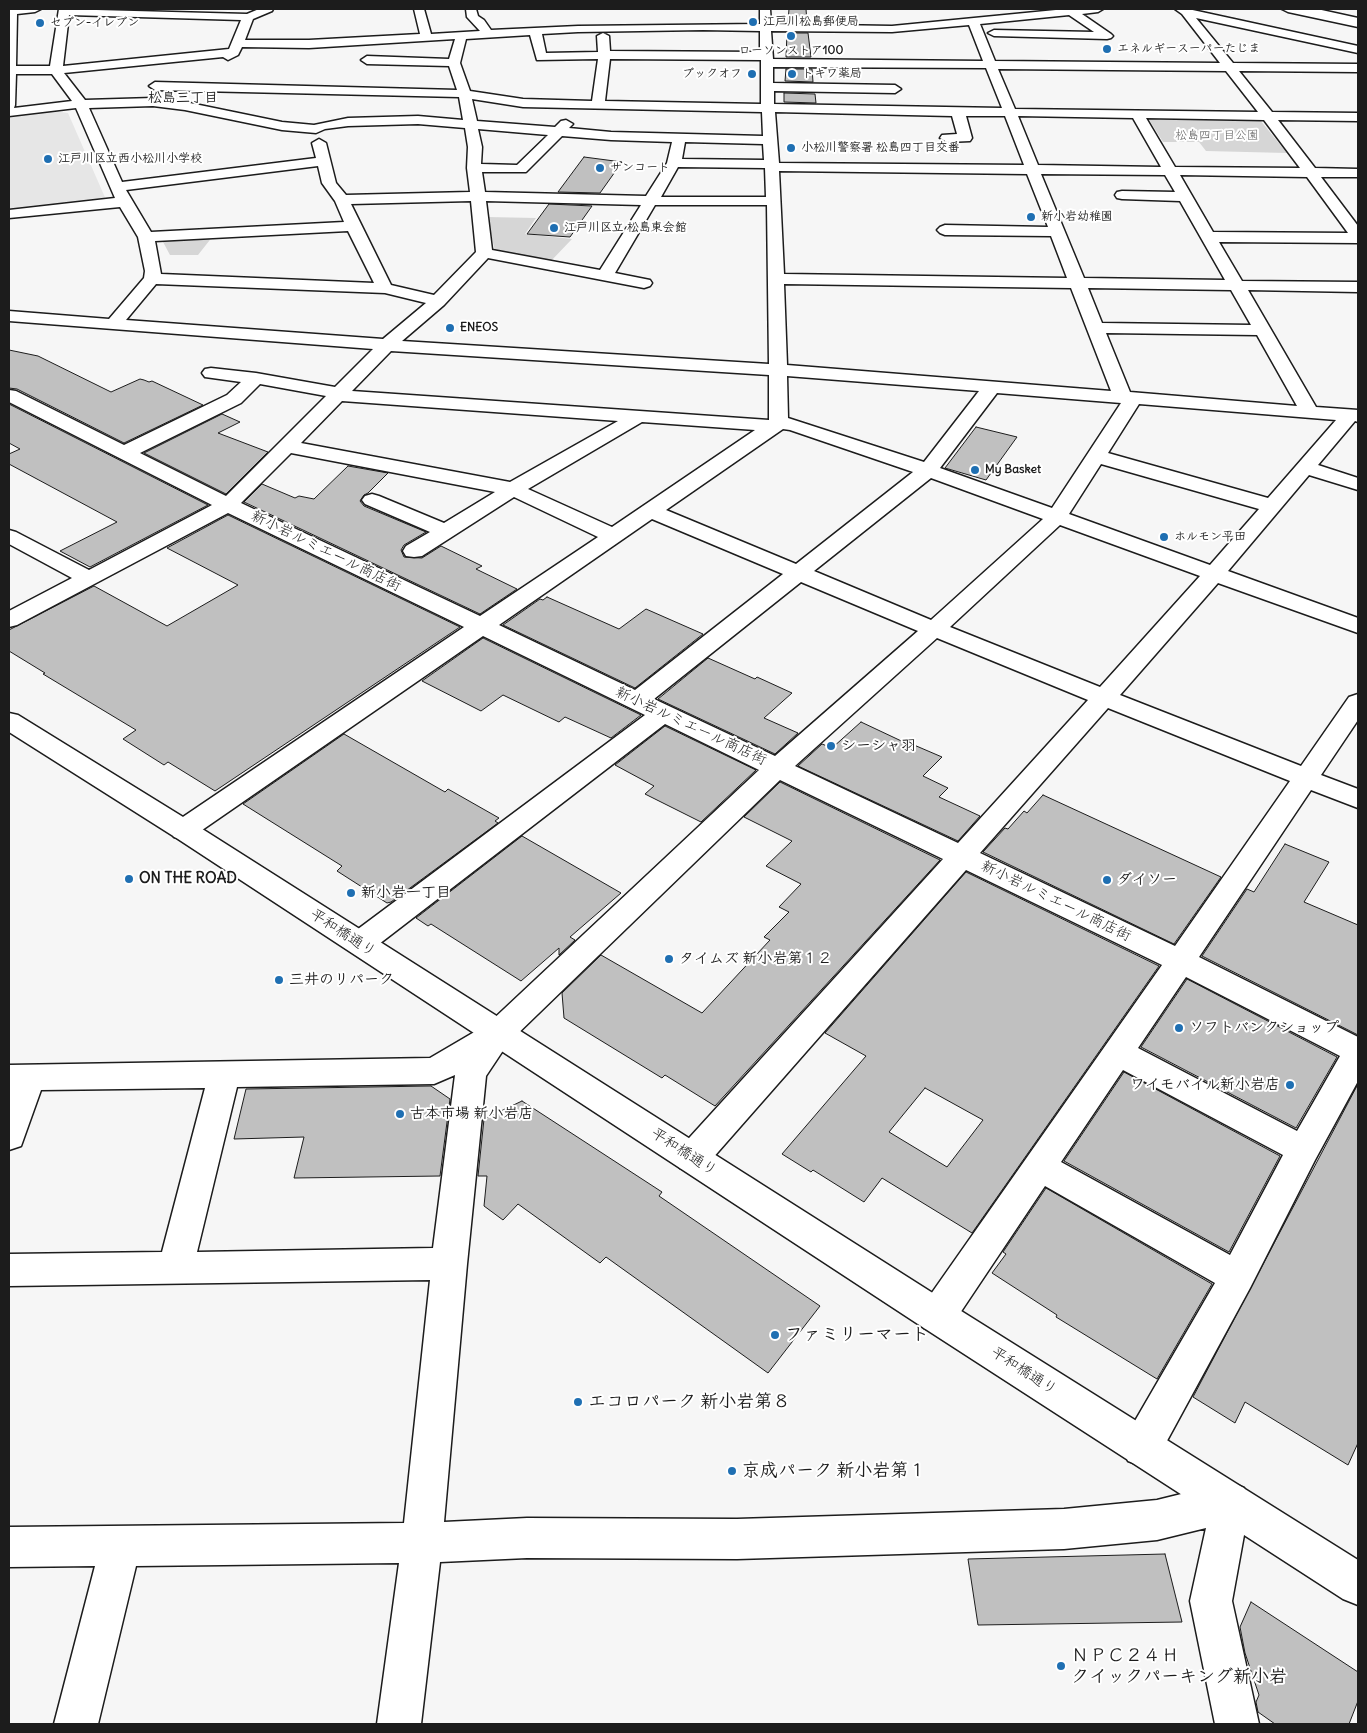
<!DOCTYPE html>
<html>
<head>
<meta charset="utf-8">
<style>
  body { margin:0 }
  #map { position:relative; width:1367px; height:1733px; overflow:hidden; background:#f6f6f6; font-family:Delius,sans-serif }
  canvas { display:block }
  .frame { position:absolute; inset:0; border:10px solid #1c1c1c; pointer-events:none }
</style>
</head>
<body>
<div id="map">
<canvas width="1367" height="1733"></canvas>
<div class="frame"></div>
</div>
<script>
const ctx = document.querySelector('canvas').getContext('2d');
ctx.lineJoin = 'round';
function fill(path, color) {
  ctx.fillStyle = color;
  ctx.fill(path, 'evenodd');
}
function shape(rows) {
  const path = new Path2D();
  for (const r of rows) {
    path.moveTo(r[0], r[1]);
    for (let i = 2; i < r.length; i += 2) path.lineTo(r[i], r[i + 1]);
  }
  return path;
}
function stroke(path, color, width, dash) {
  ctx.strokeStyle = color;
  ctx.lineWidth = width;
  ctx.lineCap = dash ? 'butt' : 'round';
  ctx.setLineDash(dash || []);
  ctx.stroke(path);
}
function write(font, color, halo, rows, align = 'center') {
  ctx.font = font + ' Delius,"Klee One",sans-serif';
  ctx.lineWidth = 4;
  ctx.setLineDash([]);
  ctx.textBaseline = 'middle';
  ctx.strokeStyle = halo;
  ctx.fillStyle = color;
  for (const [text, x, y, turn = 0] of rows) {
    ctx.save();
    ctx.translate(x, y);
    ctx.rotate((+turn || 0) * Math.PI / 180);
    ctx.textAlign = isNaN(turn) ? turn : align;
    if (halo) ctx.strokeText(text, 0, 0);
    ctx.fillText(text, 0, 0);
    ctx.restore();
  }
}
fill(shape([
  [54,111,68,113,107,202,9,212,9,116]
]), '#e6e6e6');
fill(shape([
  [1148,118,1260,120,1287,153,1206,151,1199,142,1163,142],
  [487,217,536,218,525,234,572,239,550,262,495,251],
  [213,236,198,255,170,255,162,240]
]), '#d6d6d6');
const building = shape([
  [789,9,806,9,807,23,788,22,789,9],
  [787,33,808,33,811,57,786,57,787,33],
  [786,69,812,69,813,82,785,81,786,69],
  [784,93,815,94,816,103,784,102,784,93],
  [584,157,622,162,600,193,558,192,584,157],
  [549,204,592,206,570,237,527,234,549,204],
  [9,350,38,356,111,392,140,379,144,380,149,382,152,381,203,405,124,443,17,389,9,388,9,350],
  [9,404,208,505,90,567,60,551,117,522,9,464,9,454,20,449,9,443,9,404],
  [222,414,240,422,218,433,268,452,226,494,144,453,222,414],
  [976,427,1017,437,986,480,945,468,976,427],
  [348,466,388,473,368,493,364,495,360,501,364,506,426,532,404,545,401,550,404,557,422,558,441,546,482,566,476,569,517,589,480,614,244,502,262,484,295,498,299,496,314,499,348,466],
  [228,515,460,627,215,791,168,762,164,765,123,739,136,730,43,674,45,673,9,651,9,630,94,586,167,626,238,585,167,548,228,515],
  [547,597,619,629,646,609,703,634,635,688,503,625,540,599,543,600,547,597],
  [483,638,641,715,611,738,565,717,559,722,503,695,481,711,422,681,483,638],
  [708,658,755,679,757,677,792,693,764,718,798,733,775,754,658,699,708,658],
  [861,722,912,746,914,745,942,757,923,776,948,788,939,797,980,816,958,841,798,766,822,744,832,748,861,722],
  [665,726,756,770,701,822,645,794,654,786,615,765,665,726],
  [344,734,445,792,448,789,499,818,495,821,498,823,391,902,387,903,337,871,342,866,243,804,344,734],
  [780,782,940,860,715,1106,665,1075,662,1078,564,1018,562,993,601,955,702,1013,770,940,764,937,789,912,779,907,801,884,766,866,792,841,744,817,780,782],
  [1043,795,1221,877,1174,944,983,852,1005,828,1008,829,1024,811,1027,813,1043,795],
  [522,836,621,893,570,937,575,940,559,955,559,948,521,981,431,924,428,926,416,918,522,836],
  [1285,844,1329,862,1304,902,1358,925,1358,1035,1202,956,1247,889,1254,892,1285,844],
  [966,872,1159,966,972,1233,882,1178,864,1202,813,1170,811,1172,782,1154,866,1056,825,1033,966,872],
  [925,1088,983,1120,947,1167,889,1132,925,1088],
  [1187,979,1337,1057,1296,1128,1141,1047,1187,979],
  [1124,1072,1280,1156,1229,1252,1064,1161,1124,1072],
  [1358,1084,1358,1443,1348,1465,1245,1402,1235,1423,1193,1397,1358,1084],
  [431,1086,450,1099,440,1176,294,1178,304,1137,234,1139,246,1089,431,1086],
  [522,1101,662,1192,659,1196,820,1306,768,1373,606,1257,600,1263,518,1204,503,1220,484,1206,487,1176,478,1176,484,1119,522,1101],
  [1046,1188,1212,1284,1157,1379,1056,1317,1057,1315,992,1273,1006,1254,1003,1252,1046,1188],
  [1165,1554,1182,1622,978,1625,968,1559,1165,1554],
  [1251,1602,1358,1672,1358,1701,1349,1724,1275,1724,1258,1712,1256,1702,1259,1695,1245,1653,1240,1627,1251,1602]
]);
fill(building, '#c0c0c0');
stroke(building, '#1c1c1c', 1);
const minor = shape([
  [9,9,41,9,35,12,17,14,16,66,50,66,59,9,247,14,259,9,273,9,272,11,253,19,245,40,309,40,420,34,414,9,424,9,431,34,480,31,467,17,466,9,476,9,478,16,484,20,491,30,578,26,760,24,760,9,770,9,771,24,892,26,1066,9,1103,9,1098,12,1082,14,1111,34,1113,36,1111,38,1107,39,994,36,988,33,994,30,1094,32,1069,15,980,24,995,61,1220,63,1182,14,1175,9,1188,9,1358,46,1358,53,1196,18,1233,63,1358,64,1358,72,1239,71,1272,112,1358,113,1358,121,1278,120,1315,168,1358,169,1358,177,1321,177,1358,226,1358,243,1219,242,1242,281,1358,282,1358,292,1248,290,1316,407,1358,410,1358,422,1355,421,1318,465,1358,478,1358,490,1309,475,1228,571,1358,618,1358,633,1218,583,1120,695,1301,766,1349,697,1358,694,1358,720,1321,775,1358,789,1358,808,1311,790,1199,957,1358,1037,1358,1081,1315,1160,1250,1288,1156,1461,1142,1466,1128,1461,1123,1447,1128,1433,1215,1283,1045,1186,950,1328,937,1333,924,1328,919,1316,924,1304,1162,965,966,870,704,1168,692,1172,680,1168,675,1158,680,1148,943,859,780,780,508,1043,486,1076,467,1264,444,1522,527,1518,737,1519,1064,1509,1157,1500,1230,1482,1244,1488,1250,1502,1232,1601,1259,1724,1215,1724,1190,1601,1206,1528,1157,1540,1064,1549,737,1559,527,1558,440,1562,421,1724,377,1724,399,1563,136,1566,98,1724,54,1724,95,1566,9,1567,9,1527,404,1523,430,1280,9,1286,9,1254,162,1252,205,1088,41,1090,21,1146,9,1150,9,1065,430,1058,488,1024,759,770,665,724,370,951,360,954,350,951,346,943,350,935,645,715,483,636,192,837,183,839,174,837,170,830,174,823,464,627,228,513,17,625,9,627,9,611,72,578,9,544,9,530,16,532,89,570,212,505,9,402,9,390,16,391,124,445,227,395,241,382,205,377,202,373,205,369,211,368,256,373,335,387,373,349,9,321,9,311,109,319,144,278,145,271,138,237,120,207,9,218,9,210,115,198,76,108,9,116,9,9],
  [69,15,241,20,229,49,63,66,69,15],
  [969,25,983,61,773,59,771,31,892,32,969,25],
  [703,30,760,31,760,52,610,51,609,36,603,33,597,36,598,52,546,53,542,34,578,32,703,30],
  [530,35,537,60,598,59,592,101,523,99,470,91,460,63,466,39,530,35],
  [455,39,449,59,367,56,361,60,367,64,449,66,457,90,155,82,149,86,155,90,459,97,463,120,418,116,348,118,314,125,282,122,185,102,153,98,85,100,64,73,223,57,228,60,238,55,242,47,309,48,455,39],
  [610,59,761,60,761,104,605,101,610,59],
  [773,67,986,68,1002,108,774,104,774,91,895,93,901,89,895,85,773,83,773,67],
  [998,69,1226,71,1258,112,1015,109,998,69],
  [16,74,52,74,72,101,14,108,15,105,16,74],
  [472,99,523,107,762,112,763,136,611,132,569,128,573,124,566,120,561,121,555,127,477,121,472,99],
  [153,106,185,110,282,130,316,133,325,129,348,126,418,124,465,128,468,147,467,168,470,192,346,195,336,183,326,143,319,139,312,143,316,158,122,182,89,108,153,106],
  [775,112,952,116,957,134,942,135,940,138,947,142,970,141,972,138,966,116,1005,116,1024,165,779,163,775,112],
  [1018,116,1133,118,1161,167,1038,165,1018,116],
  [1146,118,1264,120,1300,168,1175,167,1146,118],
  [478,129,548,135,517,165,481,164,482,147,478,129],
  [562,136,611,140,672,142,667,163,646,196,485,192,482,172,526,172,562,136],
  [685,142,763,144,764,160,682,159,685,142],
  [318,166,322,183,335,201,344,222,151,232,126,190,318,166],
  [678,167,765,168,766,197,661,197,678,167],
  [779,171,1027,174,1048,227,945,225,940,227,937,230,940,233,945,235,1051,236,1067,278,784,274,779,171],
  [1041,174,1165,175,1175,192,1122,191,1117,192,1115,195,1117,198,1122,199,1180,201,1225,280,1084,278,1041,174],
  [1180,175,1307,177,1348,233,1213,232,1180,175],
  [471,201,476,252,434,295,391,285,351,204,471,201],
  [486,201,641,205,600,270,492,250,486,201],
  [655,205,767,205,769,364,402,341,444,305,488,258,644,288,650,286,652,283,650,280,615,273,655,205],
  [348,231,374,283,161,274,155,241,348,231],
  [156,284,385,293,426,303,383,339,126,320,156,284],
  [784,284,1071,288,1111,391,787,365,784,284],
  [1088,288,1231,290,1251,325,1102,323,1088,288],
  [1106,333,1257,335,1297,406,1130,392,1106,333],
  [391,351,769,375,769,420,352,391,391,351],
  [787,376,979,391,924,462,788,418,787,376],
  [260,384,326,396,226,496,140,453,241,403,260,384],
  [997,393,1121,403,1052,508,940,468,997,393],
  [342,401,618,421,510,482,301,443,342,401],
  [1139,404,1336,420,1268,498,1108,453,1139,404],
  [642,422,755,430,612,527,528,489,642,422],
  [783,429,790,430,913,472,796,564,666,510,783,429],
  [291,453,495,492,444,523,379,496,372,494,365,496,362,500,365,504,430,532,406,546,403,551,406,556,414,557,422,556,514,497,598,537,480,616,241,503,291,453],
  [1101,464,1259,509,1210,565,1069,514,1101,464],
  [931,478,1043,519,931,620,814,571,931,478],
  [652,519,783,574,635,690,499,625,652,519],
  [1060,525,1200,576,1100,687,950,627,1060,525],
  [801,582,918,631,775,756,654,699,801,582],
  [937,638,1088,700,958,843,795,766,937,638],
  [1108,708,1290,781,1175,946,980,853,1108,708],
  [1186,977,1340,1056,1297,1131,1138,1048,1186,977],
  [1123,1070,1283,1155,1230,1255,1061,1162,1123,1070],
  [455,1075,433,1248,197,1252,237,1087,434,1084,455,1075],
  [1282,9,1302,9,1358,21,1358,27,1288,12,1282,9]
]);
const major = shape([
  [1297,9,1317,9,1358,18,1358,24,1299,11,1297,9],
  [9,713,18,715,196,825,950,1304,1358,1560,1358,1605,1343,1599,924,1328,178,839,9,732,9,713]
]);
stroke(minor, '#1c1c1c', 3);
stroke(major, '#1c1c1c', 3);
fill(minor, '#fff');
fill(major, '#fff');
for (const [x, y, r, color] of [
  [753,22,5,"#1f6fb2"],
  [40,23,5,"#1f6fb2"],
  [791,36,5,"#1f6fb2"],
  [1107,49,5,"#1f6fb2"],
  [752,74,5,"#1f6fb2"],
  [792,74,5,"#1f6fb2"],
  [791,148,5,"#1f6fb2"],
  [48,159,5,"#1f6fb2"],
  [600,168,5,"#1f6fb2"],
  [1031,217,5,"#1f6fb2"],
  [554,228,5,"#1f6fb2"],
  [450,328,5,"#1f6fb2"],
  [975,470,5,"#1f6fb2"],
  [1164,537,5,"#1f6fb2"],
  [831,746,5,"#1f6fb2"],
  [129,879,5,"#1f6fb2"],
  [1107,880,5,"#1f6fb2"],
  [351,893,5,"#1f6fb2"],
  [669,959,5,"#1f6fb2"],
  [279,980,5,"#1f6fb2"],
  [1179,1028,5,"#1f6fb2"],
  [1290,1085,5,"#1f6fb2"],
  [400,1114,5,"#1f6fb2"],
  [775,1335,5,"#1f6fb2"],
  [578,1402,5,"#1f6fb2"],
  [732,1471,5,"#1f6fb2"],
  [1061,1666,5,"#1f6fb2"]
]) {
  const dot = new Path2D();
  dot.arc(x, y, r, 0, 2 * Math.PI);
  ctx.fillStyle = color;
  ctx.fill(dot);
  stroke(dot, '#fff', 2);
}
write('bold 12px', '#1c1c1c', '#fff', [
  ["江戸川松島郵便局",763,22],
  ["セブン-イレブン",50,23],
  ["エネルギースーパーたじま",1117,49],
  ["ローソンストア100",791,51,"center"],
  ["ブックオフ",742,74,"right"],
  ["トキワ薬局",802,74],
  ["小松川警察署 松島四丁目交番",801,148],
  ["江戸川区立西小松川小学校",58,159],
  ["サンコート",610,168],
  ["新小岩幼稚園",1041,217],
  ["江戸川区立 松島東会館",564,228],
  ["ENEOS",460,328],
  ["My Basket",985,470],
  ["ホルモン平田",1174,537]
], 'left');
write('12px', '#5d5d5d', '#fff', [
  ["松島四丁目公園",1217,136]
]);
write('bold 14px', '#1c1c1c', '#fff', [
  ["松島三丁目",183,98]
]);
write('15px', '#1c1c1c', '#fff', [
  ["新小岩ルミエール商店街",326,551,26],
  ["新小岩ルミエール商店街",691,726,25],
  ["新小岩ルミエール商店街",1056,901,26],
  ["平和橋通り",343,933,33],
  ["平和橋通り",684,1152,33],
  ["平和橋通り",1024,1371,33]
]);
write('bold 15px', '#1c1c1c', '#fff', [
  ["シーシャ羽",841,746],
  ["ON THE ROAD",139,879],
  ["ダイソー",1117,880],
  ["新小岩一丁目",361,893],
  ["タイムズ 新小岩第１２",679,959],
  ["三井のリパーク",289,980],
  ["ソフトバンクショップ",1189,1028],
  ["ワイモバイル新小岩店",1280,1085,"right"],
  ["古本市場 新小岩店",410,1114]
], 'left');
write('bold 18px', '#1c1c1c', '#fff', [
  ["ファミリーマート",785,1335],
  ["エコロパーク 新小岩第８",588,1402],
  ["京成パーク 新小岩第１",742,1471],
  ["ＮＰＣ２４Ｈ",1071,1656],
  ["クイックパーキング新小岩",1071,1677]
], 'left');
</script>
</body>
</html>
